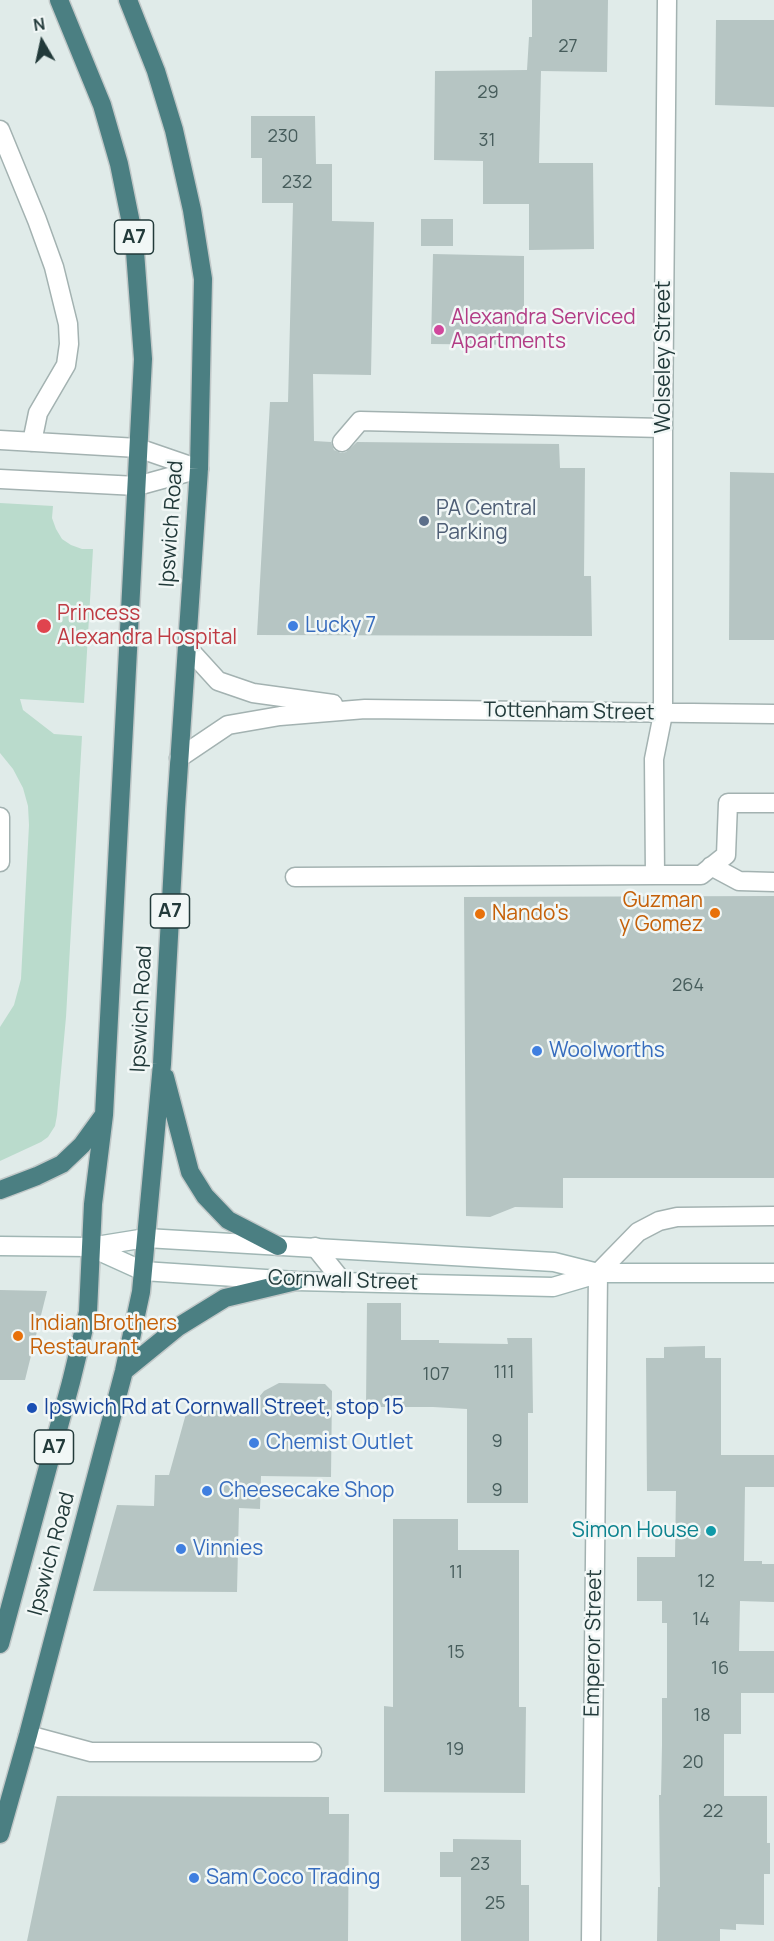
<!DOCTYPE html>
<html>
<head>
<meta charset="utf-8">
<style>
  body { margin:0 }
  #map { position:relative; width:774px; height:1941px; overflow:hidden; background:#e0ebe9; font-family:Manrope,sans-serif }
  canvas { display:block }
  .north { position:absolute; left:12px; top:12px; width:60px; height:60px; -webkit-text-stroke:4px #f1f7f6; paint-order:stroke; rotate:351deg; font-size:16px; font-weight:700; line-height:24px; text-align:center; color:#223a3a }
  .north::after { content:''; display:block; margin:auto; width:21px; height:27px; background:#223a3a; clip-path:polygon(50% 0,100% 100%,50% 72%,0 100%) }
</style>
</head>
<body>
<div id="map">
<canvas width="774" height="1941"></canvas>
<div class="north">N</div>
</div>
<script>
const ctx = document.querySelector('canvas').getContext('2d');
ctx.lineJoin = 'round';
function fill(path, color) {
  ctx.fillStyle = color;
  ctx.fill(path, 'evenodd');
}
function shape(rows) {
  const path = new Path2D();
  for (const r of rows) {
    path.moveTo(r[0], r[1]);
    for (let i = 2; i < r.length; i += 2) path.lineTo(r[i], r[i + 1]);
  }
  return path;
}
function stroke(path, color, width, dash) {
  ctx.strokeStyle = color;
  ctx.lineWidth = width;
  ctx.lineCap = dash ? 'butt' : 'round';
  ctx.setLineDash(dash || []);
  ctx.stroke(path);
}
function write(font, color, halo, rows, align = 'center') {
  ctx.font = font + ' Manrope,sans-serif';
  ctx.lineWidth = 5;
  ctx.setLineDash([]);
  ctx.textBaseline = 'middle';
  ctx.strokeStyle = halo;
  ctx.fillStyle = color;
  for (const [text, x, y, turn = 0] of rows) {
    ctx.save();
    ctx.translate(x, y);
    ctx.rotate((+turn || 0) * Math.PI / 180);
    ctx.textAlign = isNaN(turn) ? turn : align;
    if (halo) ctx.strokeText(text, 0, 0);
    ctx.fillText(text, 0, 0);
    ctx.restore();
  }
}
fill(shape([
  [0,503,53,506,52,518,56,529,62,539,71,545,82,549,93,549,84,703,20,699,23,710,54,734,82,736,66,1017,57,1115,55,1126,48,1137,41,1142,0,1161,0,1027,14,1005,21,979,29,825,28,806,23,788,13,769,0,753]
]), '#badbcc');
fill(shape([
  [532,0,608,0,607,72,541,71,539,163,593,163,594,249,529,250,529,204,483,204,483,161,434,160,435,71,527,70,529,37,532,37],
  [716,20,774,20,774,107,715,105],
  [251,116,315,116,316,164,332,164,332,221,374,222,371,375,313,374,314,441,331,442,334,450,341,453,346,452,357,442,559,444,560,468,585,468,584,576,591,576,592,636,257,635,270,402,288,402,293,203,262,203,262,158,251,158],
  [421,219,453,219,453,246,421,246],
  [433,254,524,256,524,345,431,344],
  [730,472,774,473,774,640,729,640],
  [774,896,774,1178,563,1178,563,1208,515,1207,490,1217,466,1216,464,897],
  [0,1290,47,1291,25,1380,0,1380],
  [367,1303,401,1303,401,1340,439,1340,439,1343,508,1344,507,1338,532,1338,533,1413,528,1413,528,1503,467,1503,467,1409,433,1407,366,1407],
  [705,1346,705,1358,721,1358,721,1455,774,1455,774,1487,745,1487,744,1561,762,1561,762,1564,774,1564,774,1602,740,1601,739,1651,774,1651,774,1693,741,1693,741,1734,724,1734,724,1796,767,1796,767,1843,770,1843,770,1874,764,1874,764,1925,736,1924,736,1930,720,1929,720,1941,657,1941,658,1887,660,1887,659,1795,661,1795,662,1745,662,1698,667,1698,667,1623,662,1623,662,1601,637,1601,637,1557,675,1557,676,1491,647,1491,646,1358,664,1358,664,1347],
  [279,1383,325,1384,332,1391,331,1477,261,1476,260,1509,239,1508,237,1592,93,1591,117,1505,154,1506,155,1475,169,1475,187,1410,252,1411,259,1397,264,1391],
  [393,1519,458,1519,458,1550,519,1550,519,1707,526,1707,525,1793,384,1792,384,1706,393,1707],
  [57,1796,329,1797,329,1814,349,1814,348,1941,27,1941],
  [453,1839,521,1840,521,1885,529,1885,529,1941,461,1941,461,1877,440,1877,440,1852,453,1852]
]), '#b6c5c3');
const service = shape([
  [0,130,37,220,54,267,68,324,69,344,66,365,38,413,32,442],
  [0,440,138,448,199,469],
  [342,442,360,421,663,428],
  [0,479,137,486,199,469],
  [0,817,0,862],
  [711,866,739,881,774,882],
  [655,875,701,875,726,855,728,803,774,803],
  [295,877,655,875,654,759,663,714],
  [315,1247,343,1282],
  [598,1273,638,1232,659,1221,677,1217,774,1216],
  [28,1735,91,1752,312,1752]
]);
const minor = shape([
  [187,647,218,681,253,693,333,704],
  [663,714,663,428,667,0],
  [179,758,228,725,280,716,365,709,774,714],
  [591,1941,598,1273]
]);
const secondary = shape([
  [0,1246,90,1247,146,1238,554,1262,598,1273,774,1273],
  [90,1247,143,1271,296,1281,553,1287,597,1274]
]);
const trunk = shape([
  [165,1077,190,1172,205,1196,228,1220,278,1246],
  [0,1190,37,1176,62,1164,82,1145,103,1116],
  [124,1371,178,1327,225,1298,296,1281],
  [0,1644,71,1382,88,1312,93,1204,104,1115,143,359,134,238,119,164,102,105,59,0],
  [0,1834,28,1735,124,1371,141,1292,162,1064,176,809,199,469,203,279,192,210,174,130,156,71,128,0]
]);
stroke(service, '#a3b2b1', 21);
stroke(minor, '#a3b2b1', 21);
stroke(secondary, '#a0b6b4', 21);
stroke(trunk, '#c1c8c8', 21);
stroke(service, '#fff', 18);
stroke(minor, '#fff', 18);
stroke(secondary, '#fff', 18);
stroke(trunk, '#4b7f82', 18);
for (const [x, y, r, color] of [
  [439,330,6,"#d1479c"],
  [424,521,6,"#5c6f8a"],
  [44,626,8,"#e0444e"],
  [293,626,6,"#3f7fe0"],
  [715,913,6,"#e8710a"],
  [480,914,6,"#e8710a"],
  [537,1051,6,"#3f7fe0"],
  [18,1336,6,"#e8710a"],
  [32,1408,6,"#1a4fb4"],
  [254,1443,6,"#3f7fe0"],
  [207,1491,6,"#3f7fe0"],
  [711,1531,6,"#0f9aa8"],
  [181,1549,6,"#3f7fe0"],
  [194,1878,6,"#3f7fe0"]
]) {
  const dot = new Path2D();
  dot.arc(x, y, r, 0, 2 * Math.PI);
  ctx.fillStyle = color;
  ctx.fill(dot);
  stroke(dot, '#f1f7f6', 2);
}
write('18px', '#475d5c', null, [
  ["27",568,47],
  ["29",488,93],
  ["230",283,137],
  ["31",487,141],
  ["232",297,183],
  ["264",688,986],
  ["111",504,1373],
  ["107",436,1375],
  ["9",497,1442],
  ["9",497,1491],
  ["11",456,1573],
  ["12",706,1582],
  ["14",701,1620],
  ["15",456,1653],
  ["16",720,1669],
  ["18",702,1716],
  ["19",455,1750],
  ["20",693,1763],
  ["22",713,1812],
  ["23",480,1865],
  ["25",495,1904]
]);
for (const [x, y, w] of [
  [134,237,39],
  [170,911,39],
  [54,1447,39]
]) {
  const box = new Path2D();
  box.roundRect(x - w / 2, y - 17, w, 34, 4.5);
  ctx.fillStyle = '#f1f7f6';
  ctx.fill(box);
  stroke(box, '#223a3a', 1.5);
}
write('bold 20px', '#223a3a', null, [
  ["A7",134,237],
  ["A7",170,911],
  ["A7",54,1447]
]);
write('21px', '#b23c85', '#f1f7f6', [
  ["Alexandra Serviced",451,318],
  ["Apartments",451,342]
], 'left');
write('21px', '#223a3a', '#f1f7f6', [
  ["Wolseley Street",664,357,-90],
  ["Ipswich Road",172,524,-86],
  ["Tottenham Street",569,712,1],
  ["Ipswich Road",142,1009,-87],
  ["Cornwall Street",343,1281,2],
  ["Ipswich Road",52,1554,-75],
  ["Emperor Street",594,1643,-89]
]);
write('21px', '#4e5e75', '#f1f7f6', [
  ["PA Central",436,509],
  ["Parking",436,533]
], 'left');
write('21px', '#be3a42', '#f1f7f6', [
  ["Princess",57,614],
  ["Alexandra Hospital",57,638]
], 'left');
write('21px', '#366cbe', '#f1f7f6', [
  ["Lucky 7",305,626],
  ["Woolworths",549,1051],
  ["Chemist Outlet",266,1443],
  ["Cheesecake Shop",219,1491],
  ["Vinnies",193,1549],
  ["Sam Coco Trading",206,1878]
], 'left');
write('21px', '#c56008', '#f1f7f6', [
  ["Guzman",703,901,"right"],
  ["y Gomez",703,925,"right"],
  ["Nando's",492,914],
  ["Indian Brothers",30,1324],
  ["Restaurant",30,1348]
], 'left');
write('21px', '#164399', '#f1f7f6', [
  ["Ipswich Rd at Cornwall Street, stop 15",44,1408]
], 'left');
write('21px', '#0d838f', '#f1f7f6', [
  ["Simon House",699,1531]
], 'right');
</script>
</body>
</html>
